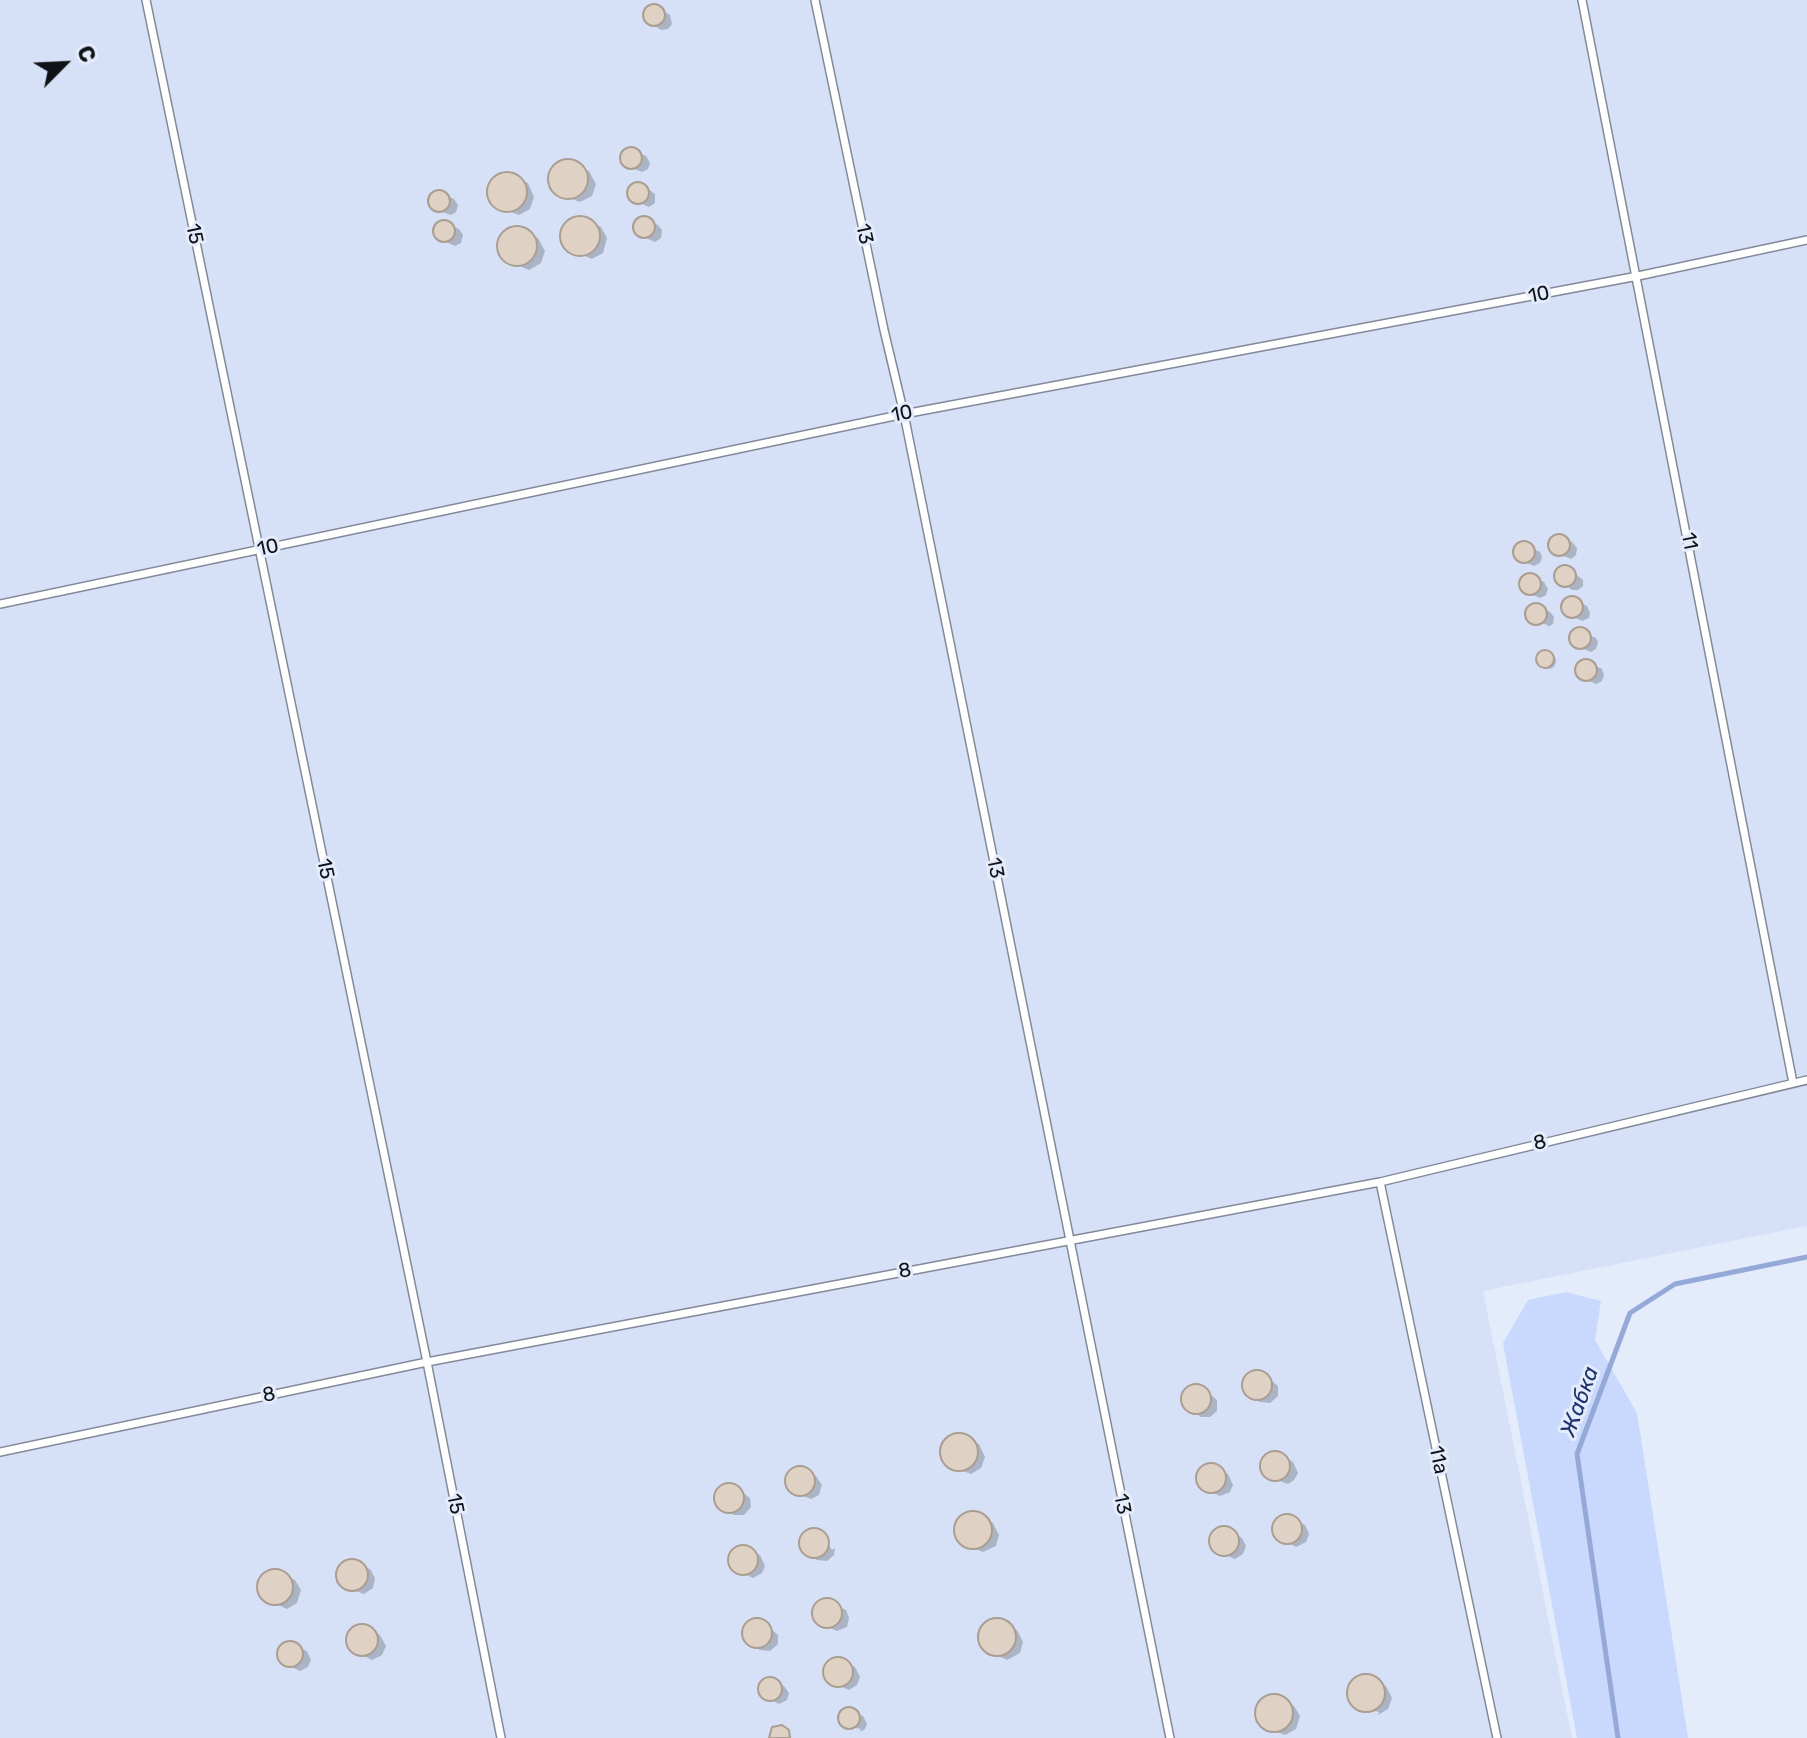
<!DOCTYPE html>
<html>
<head>
<meta charset="utf-8">
<style>
  body { margin:0 }
  #map { position:relative; width:1807px; height:1738px; overflow:hidden; background:#e4ecfc; font-family:Rubik,sans-serif }
  canvas { display:block }
  .north { position:absolute; left:24px; top:24px; width:80px; height:80px; -webkit-text-stroke:6px #e4ecfc; paint-order:stroke; rotate:66deg; font-size:22px; font-weight:700; line-height:32px; text-align:center; color:#0f1217 }
  .north::after { content:''; display:block; margin:auto; width:28px; height:36px; background:#0f1217; clip-path:polygon(50% 0,100% 100%,50% 72%,0 100%) }
</style>
</head>
<body>
<div id="map">
<canvas width="1807" height="1738"></canvas>
<div class="north">С</div>
</div>
<script>
const ctx = document.querySelector('canvas').getContext('2d');
ctx.lineJoin = 'round';
function fill(path, color) {
  ctx.fillStyle = color;
  ctx.fill(path, 'evenodd');
}
function shape(rows) {
  const path = new Path2D();
  for (const r of rows) {
    if (r.length === 3) {
      path.moveTo(r[0] + r[2], r[1]);
      path.arc(r[0], r[1], r[2], 0, 2 * Math.PI);
      continue;
    }
    path.moveTo(r[0], r[1]);
    for (let i = 2; i < r.length; i += 2) path.lineTo(r[i], r[i + 1]);
  }
  return path;
}
function stroke(path, color, width, dash) {
  ctx.strokeStyle = color;
  ctx.lineWidth = width;
  ctx.lineCap = dash ? 'butt' : 'round';
  ctx.setLineDash(dash || []);
  ctx.stroke(path);
}
function write(font, color, halo, rows, align = 'center') {
  ctx.font = font + ' Rubik,sans-serif';
  ctx.lineWidth = 6;
  ctx.setLineDash([]);
  ctx.textBaseline = 'middle';
  ctx.strokeStyle = halo;
  ctx.fillStyle = color;
  for (const [text, x, y, turn = 0] of rows) {
    ctx.save();
    ctx.translate(x, y);
    ctx.rotate((+turn || 0) * Math.PI / 180);
    ctx.textAlign = isNaN(turn) ? turn : align;
    if (halo) ctx.strokeText(text, 0, 0);
    ctx.fillText(text, 0, 0);
    ctx.restore();
  }
}
fill(shape([
  [0,0,1807,0,1807,1226,1483,1291,1572,1738,0,1738]
]), '#d6e1f7');
fill(shape([
  [1566,1292,1601,1301,1595,1340,1637,1413,1688,1738,1577,1738,1503,1343,1528,1300]
]), '#c9d9fd');
fill(shape([
  [656,6,670,15,672,24,668,29,661,30,646,20,645,12,648,8],
  [630,149,646,156,650,163,648,169,642,172,625,165,622,158,624,153],
  [565,162,589,171,596,184,592,196,580,202,558,194,550,180,553,169],
  [504,174,528,183,534,197,530,209,519,215,497,207,489,193,492,182],
  [636,184,643,185,655,194,655,203,649,207,633,200,628,193,630,188],
  [439,192,454,199,458,205,456,212,451,215,434,209,430,203,432,195],
  [577,218,601,227,607,238,603,253,592,259,568,249,562,237,566,224],
  [643,218,658,225,662,230,661,238,655,242,639,235,635,228,637,222],
  [443,222,459,229,463,235,461,243,455,246,439,239,435,233,437,226],
  [514,229,538,238,545,251,541,263,529,270,507,261,499,247,502,236],
  [1556,537,1572,542,1577,548,1576,555,1571,559,1554,552,1551,548,1551,541],
  [1523,544,1540,552,1542,557,1540,563,1534,566,1518,559,1516,553,1518,546],
  [1563,568,1569,569,1583,580,1583,586,1578,590,1572,590,1557,579,1558,573],
  [1529,575,1544,582,1548,589,1546,595,1540,598,1524,591,1521,583,1523,578],
  [1572,599,1587,606,1590,613,1589,618,1582,621,1567,614,1564,608,1566,602],
  [1535,605,1550,612,1554,617,1553,624,1547,627,1548,625,1531,621,1528,615,1529,609],
  [1578,630,1596,638,1598,642,1596,649,1591,652,1574,645,1571,640,1573,633],
  [1548,661,8],
  [1585,661,1602,669,1604,675,1602,681,1596,684,1580,677,1578,672,1580,664],
  [1255,1373,1264,1375,1278,1386,1278,1396,1270,1403,1260,1402,1251,1397,1244,1388,1246,1378],
  [1192,1387,1202,1388,1217,1400,1217,1411,1210,1417,1201,1417,1185,1405,1185,1394],
  [958,1435,979,1444,985,1457,981,1468,971,1474,948,1465,942,1451,946,1441],
  [1275,1453,1293,1462,1298,1473,1294,1480,1288,1484,1268,1477,1263,1467,1266,1458],
  [1210,1465,1228,1474,1233,1485,1230,1492,1220,1496,1202,1488,1198,1479,1201,1470],
  [798,1469,816,1476,822,1485,819,1495,811,1499,793,1492,787,1484,789,1474],
  [724,1487,735,1487,750,1498,751,1507,744,1515,734,1515,718,1503,717,1494],
  [973,1514,993,1523,999,1535,996,1546,983,1552,962,1543,957,1531,961,1519],
  [1288,1516,1305,1525,1309,1534,1306,1542,1296,1547,1277,1537,1274,1528,1277,1520],
  [1225,1528,1242,1538,1246,1546,1243,1554,1235,1559,1215,1551,1211,1542,1214,1533],
  [812,1531,821,1533,832,1550,835,1548,834,1555,827,1561,817,1560,808,1555,801,1546,803,1536],
  [741,1547,760,1555,765,1566,762,1573,753,1578,735,1569,731,1560,734,1551],
  [350,1561,370,1569,375,1578,373,1588,364,1594,344,1587,338,1577,340,1567],
  [273,1571,295,1580,301,1590,297,1603,287,1609,265,1599,259,1588,262,1578],
  [827,1601,846,1610,849,1618,847,1627,837,1631,819,1623,815,1612,818,1605],
  [753,1621,764,1623,778,1635,778,1644,770,1651,760,1650,745,1637,745,1627],
  [995,1621,1017,1630,1023,1642,1020,1653,1007,1660,986,1650,981,1638,985,1626],
  [362,1626,380,1635,386,1646,382,1655,372,1660,352,1650,348,1640,353,1630],
  [289,1644,307,1651,311,1660,308,1667,300,1671,283,1663,280,1657,281,1648],
  [836,1659,855,1667,860,1677,857,1685,849,1690,831,1682,826,1674,827,1665],
  [1363,1677,1386,1686,1392,1698,1388,1709,1378,1715,1379,1712,1357,1707,1350,1699,1352,1684],
  [768,1679,784,1686,789,1693,787,1700,779,1704,763,1696,760,1691,761,1683],
  [1271,1697,1294,1706,1300,1716,1296,1729,1285,1735,1264,1727,1257,1716,1260,1704],
  [848,1710,863,1716,867,1724,865,1729,860,1732,861,1729,845,1726,841,1719,842,1714]
]), '#0003');
stroke(shape([
  [1618,1738,1577,1454,1630,1313,1675,1284,1807,1257]
]), '#94a9d7', 5);
const building = shape([
  [654,15,11],
  [631,158,11],
  [568,179,20],
  [507,192,20],
  [638,193,11],
  [439,201,11],
  [644,227,11],
  [580,236,20],
  [444,231,11],
  [517,246,20],
  [1559,545,11],
  [1524,552,11],
  [1565,576,11],
  [1530,584,11],
  [1572,607,11],
  [1536,614,11],
  [1580,638,11],
  [1545,659,9],
  [1586,670,11],
  [1257,1385,15],
  [1196,1399,15],
  [959,1452,19],
  [1275,1466,15],
  [1211,1478,15],
  [800,1481,15],
  [729,1498,15],
  [973,1530,19],
  [1287,1529,15],
  [1224,1541,15],
  [814,1543,15],
  [743,1560,15],
  [352,1575,16],
  [275,1587,18],
  [827,1613,15],
  [997,1637,19],
  [757,1633,15],
  [362,1640,16],
  [290,1654,13],
  [838,1672,15],
  [1366,1693,19],
  [770,1689,12],
  [1274,1713,19],
  [849,1718,11],
  [782,1725,789,1730,790,1738,769,1738,772,1727,782,1725]
]);
fill(building, '#dfd2c5');
stroke(building, '#aa9d91', 2);
const service = shape([
  [146,0,427,1362,501,1738],
  [815,0,884,330,904,414,1170,1738],
  [1582,0,1793,1083],
  [0,604,904,414,1638,276,1807,240],
  [1380,1182,1497,1738],
  [0,1452,427,1362,1380,1182,1807,1080]
]);
stroke(service, '#828998', 10);
stroke(service, '#fff', 7);
write('20px', '#0f1217', '#e4ecfc', [
  ["15",194,234,78],
  ["13",864,234,78],
  ["10",1539,295,-11],
  ["10",902,414,-11],
  ["11",1689,541,79],
  ["10",268,548,-12],
  ["13",995,868,79],
  ["15",325,869,78],
  ["8",1540,1143,-13],
  ["8",905,1271,-11],
  ["8",269,1395,-12],
  ["11a",1438,1460,78],
  ["15",455,1504,79],
  ["13",1122,1504,79]
]);
write('italic 22px', '#1d336a', '#e4ecfc', [
  ["Жабка",1580,1402,-70]
]);
</script>
</body>
</html>
